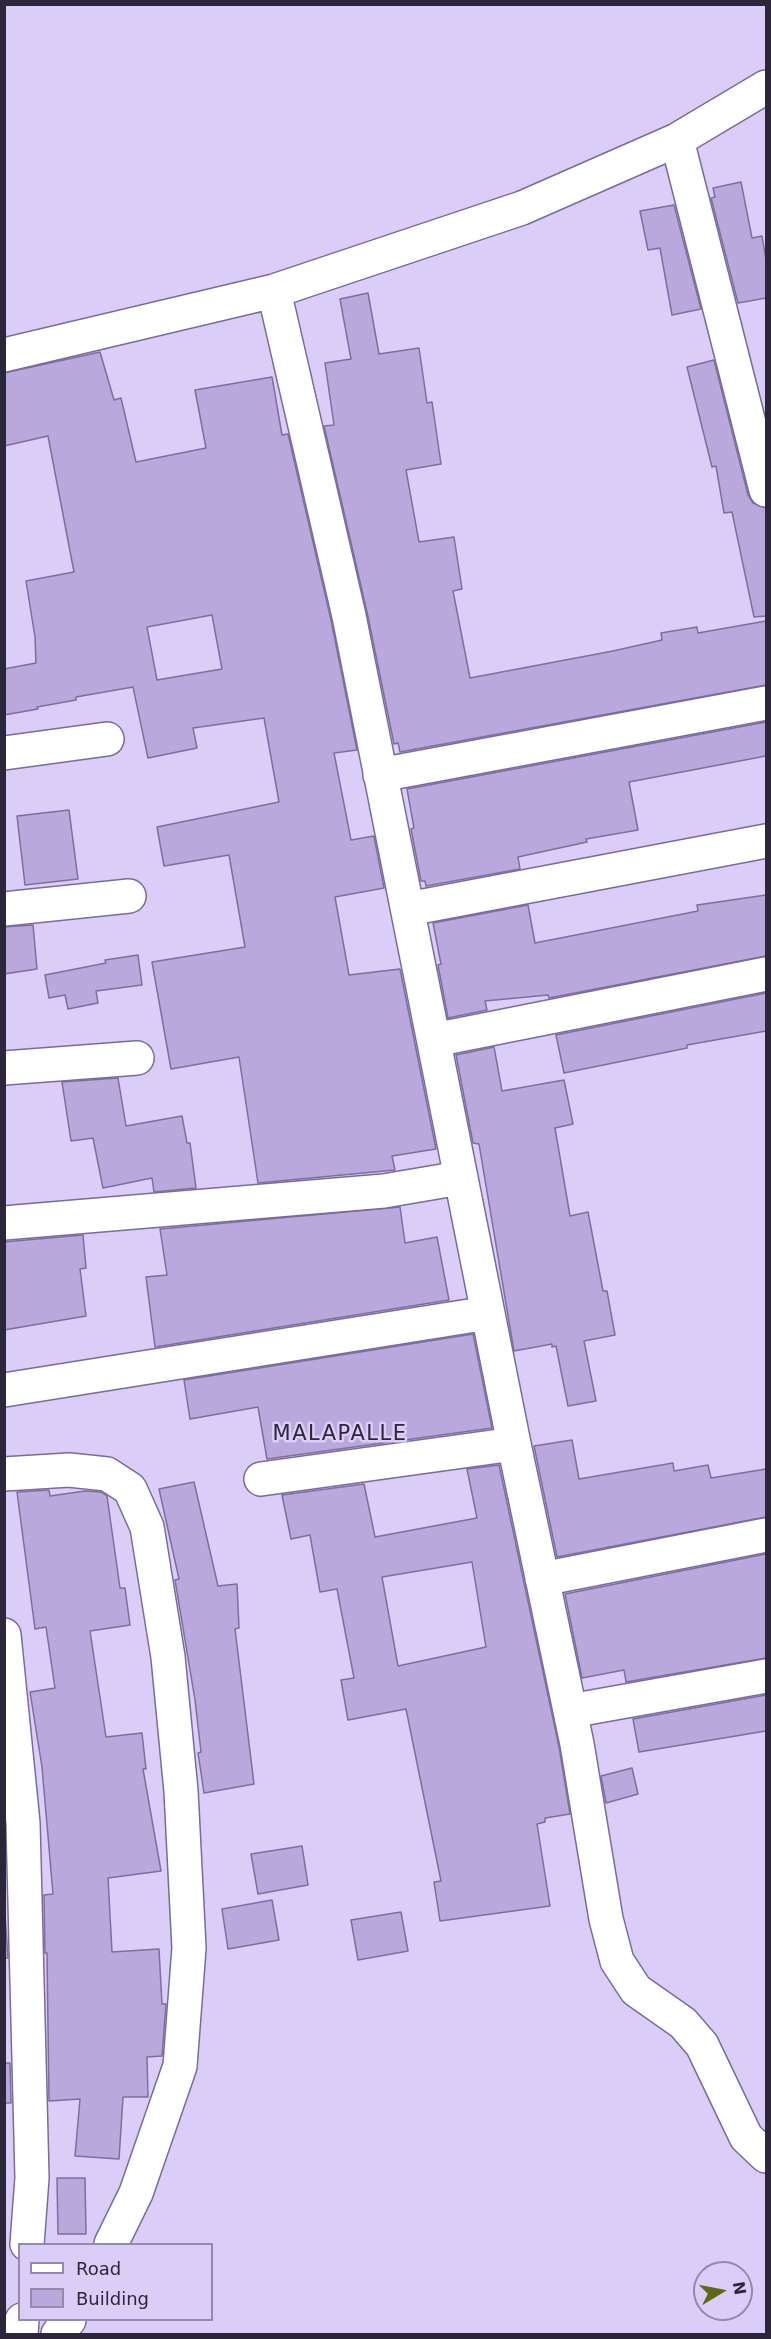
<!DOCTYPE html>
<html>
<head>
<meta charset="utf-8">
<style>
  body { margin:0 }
  #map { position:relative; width:771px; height:2339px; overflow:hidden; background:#dacdf8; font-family:"DejaVu Sans",sans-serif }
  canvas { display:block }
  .frame { position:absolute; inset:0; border:6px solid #2c263a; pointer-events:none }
  .legend { position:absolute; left:18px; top:2243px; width:195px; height:78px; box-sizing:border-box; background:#dacdf8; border:2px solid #948aac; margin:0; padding:8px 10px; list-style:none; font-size:18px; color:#2c263a }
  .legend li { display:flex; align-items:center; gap:12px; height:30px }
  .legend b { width:30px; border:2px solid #948aac }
  .north { position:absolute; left:693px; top:2261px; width:60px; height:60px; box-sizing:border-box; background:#dacdf8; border:2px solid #948aac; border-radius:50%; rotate:80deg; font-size:16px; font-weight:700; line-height:24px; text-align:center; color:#2c263a }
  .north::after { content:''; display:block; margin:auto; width:21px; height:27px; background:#5b6a13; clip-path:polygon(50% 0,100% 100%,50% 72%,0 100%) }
</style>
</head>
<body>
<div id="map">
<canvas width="771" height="2339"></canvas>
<div class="frame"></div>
<ul class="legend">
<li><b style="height:8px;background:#fff"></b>Road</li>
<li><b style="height:16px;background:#b9a8dc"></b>Building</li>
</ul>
<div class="north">N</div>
</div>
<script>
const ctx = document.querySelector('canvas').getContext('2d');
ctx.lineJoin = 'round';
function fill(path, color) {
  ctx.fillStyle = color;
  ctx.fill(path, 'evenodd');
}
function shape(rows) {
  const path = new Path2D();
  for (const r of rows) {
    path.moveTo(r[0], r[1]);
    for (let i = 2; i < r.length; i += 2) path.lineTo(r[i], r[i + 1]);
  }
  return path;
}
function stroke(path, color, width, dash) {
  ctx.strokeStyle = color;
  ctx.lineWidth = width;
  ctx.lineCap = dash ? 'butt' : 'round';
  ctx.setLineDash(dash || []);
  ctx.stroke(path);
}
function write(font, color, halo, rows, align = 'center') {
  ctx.font = font + ' "DejaVu Sans",sans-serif';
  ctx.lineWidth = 5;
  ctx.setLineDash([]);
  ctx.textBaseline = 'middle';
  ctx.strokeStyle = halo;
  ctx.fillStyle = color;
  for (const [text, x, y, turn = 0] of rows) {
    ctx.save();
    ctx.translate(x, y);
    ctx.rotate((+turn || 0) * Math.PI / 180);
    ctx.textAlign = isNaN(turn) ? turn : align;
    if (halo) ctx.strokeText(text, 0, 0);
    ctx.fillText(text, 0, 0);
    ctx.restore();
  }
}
const building = shape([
  [741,182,752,238,762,236,766,260,766,298,738,303,711,198,715,197,713,188,741,182],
  [674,205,701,309,672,315,660,248,648,250,640,211,674,205],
  [368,293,379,354,419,348,427,403,432,402,441,464,406,470,419,542,454,537,462,589,453,591,470,678,613,651,662,640,661,633,697,627,698,633,766,621,766,685,400,752,398,743,394,744,367,612,324,426,334,425,325,363,351,359,340,299,368,293],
  [100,352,114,400,121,398,136,462,206,448,195,390,272,377,282,435,288,434,331,620,357,750,334,753,351,840,374,836,384,888,335,897,349,975,400,969,436,1149,392,1156,395,1170,258,1183,239,1057,171,1069,152,962,245,947,229,855,164,866,157,827,279,802,264,718,193,728,197,748,148,758,133,687,76,697,76,700,37,707,38,709,4,715,4,669,36,663,35,637,26,581,74,572,48,436,4,446,4,373,100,352],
  [212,615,222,669,157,680,147,627,212,615],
  [714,360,748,495,753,503,766,508,766,616,754,617,732,512,724,513,716,466,712,467,687,367,714,360],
  [766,722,766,756,629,782,638,830,586,839,587,842,518,857,520,869,426,886,425,881,421,881,411,829,414,828,407,789,766,722],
  [69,810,78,879,25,885,17,816,69,810],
  [766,895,766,956,549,998,548,995,485,1001,487,1010,448,1018,438,965,441,964,433,923,528,905,535,943,698,911,697,905,766,895],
  [33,925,37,969,4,974,4,927,33,925],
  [138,955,142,985,96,991,98,1003,68,1009,65,995,49,998,45,975,106,963,105,960,138,955],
  [766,993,766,1031,687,1045,687,1048,564,1073,556,1035,766,993],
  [494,1047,502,1091,564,1080,573,1124,555,1128,570,1216,588,1212,603,1291,607,1291,615,1335,584,1341,596,1401,568,1406,556,1346,552,1347,552,1344,514,1351,479,1144,473,1143,456,1055,494,1047],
  [118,1078,126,1126,182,1116,187,1143,190,1143,196,1188,154,1192,152,1178,103,1188,93,1138,71,1141,62,1082,118,1078],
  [400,1207,405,1243,437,1237,449,1300,155,1347,146,1277,167,1275,160,1229,400,1207],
  [83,1235,86,1268,80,1269,86,1316,4,1330,4,1242,83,1235],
  [473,1334,492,1428,267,1459,258,1407,190,1419,184,1380,473,1334],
  [572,1440,579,1479,673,1463,674,1471,708,1465,711,1478,766,1469,766,1517,557,1557,534,1446,572,1440],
  [499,1465,559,1747,570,1814,545,1818,545,1822,537,1824,550,1906,440,1921,434,1882,441,1881,406,1709,348,1720,341,1680,354,1678,337,1589,320,1592,310,1535,291,1539,282,1495,364,1484,375,1537,477,1518,467,1469,499,1465],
  [472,1562,486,1647,398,1666,382,1577,472,1562],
  [194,1482,218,1586,237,1584,239,1628,235,1629,254,1784,204,1793,198,1753,201,1752,195,1700,175,1580,179,1579,159,1489,194,1482],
  [49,1490,50,1496,85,1491,101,1492,107,1496,120,1588,125,1588,130,1625,90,1631,106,1737,142,1733,146,1769,143,1769,161,1871,108,1878,112,1952,159,1949,162,2004,166,2004,162,2056,147,2057,148,2097,123,2097,119,2159,75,2156,80,2099,49,2101,47,1953,45,1953,44,1895,53,1894,42,1767,30,1692,55,1688,46,1627,35,1629,17,1492,49,1490],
  [766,1554,766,1658,626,1682,624,1670,582,1678,565,1594,766,1554],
  [766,1695,766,1731,639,1752,633,1719,766,1695],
  [632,1768,638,1794,606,1803,601,1776,632,1768],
  [302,1846,308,1885,258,1894,251,1854,302,1846],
  [4,1900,8,1958,4,1958,4,1900],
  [272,1900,279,1940,228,1949,222,1909,272,1900],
  [401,1912,408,1951,358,1960,351,1920,401,1912],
  [4,2063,10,2063,11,2103,4,2103,4,2063],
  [57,2178,85,2178,86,2234,58,2234,57,2178]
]);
fill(building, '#b9a8dc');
stroke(building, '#7e6e9f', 1.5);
const minor = shape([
  [677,140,766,490],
  [274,291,349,616,514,1444,577,1744,606,1919,617,1961,636,1990,683,2023,702,2045,746,2137,766,2156],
  [4,355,274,291,522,208,677,140,766,87],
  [4,753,107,739],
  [380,775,766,703],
  [4,909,129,896],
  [408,909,766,841],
  [434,1040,766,974],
  [4,1068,137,1058],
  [4,1223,384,1191,460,1178],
  [4,1390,488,1313],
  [4,1474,69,1470,107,1474,130,1489,147,1527,168,1657,181,1791,189,1948,180,2066,136,2193,111,2244],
  [261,1479,514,1444],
  [542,1579,766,1535],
  [4,1635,23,1823,32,2178,27,2244],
  [570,1711,766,1676],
  [21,2334,22,2320],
  [58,2334,69,2320]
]);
stroke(minor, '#7a6b9b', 36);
stroke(minor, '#fff', 33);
ctx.letterSpacing = '1.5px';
write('21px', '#2c263a', '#dacdf8', [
  ["MALAPALLE",340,1435]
]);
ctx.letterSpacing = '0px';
</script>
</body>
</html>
